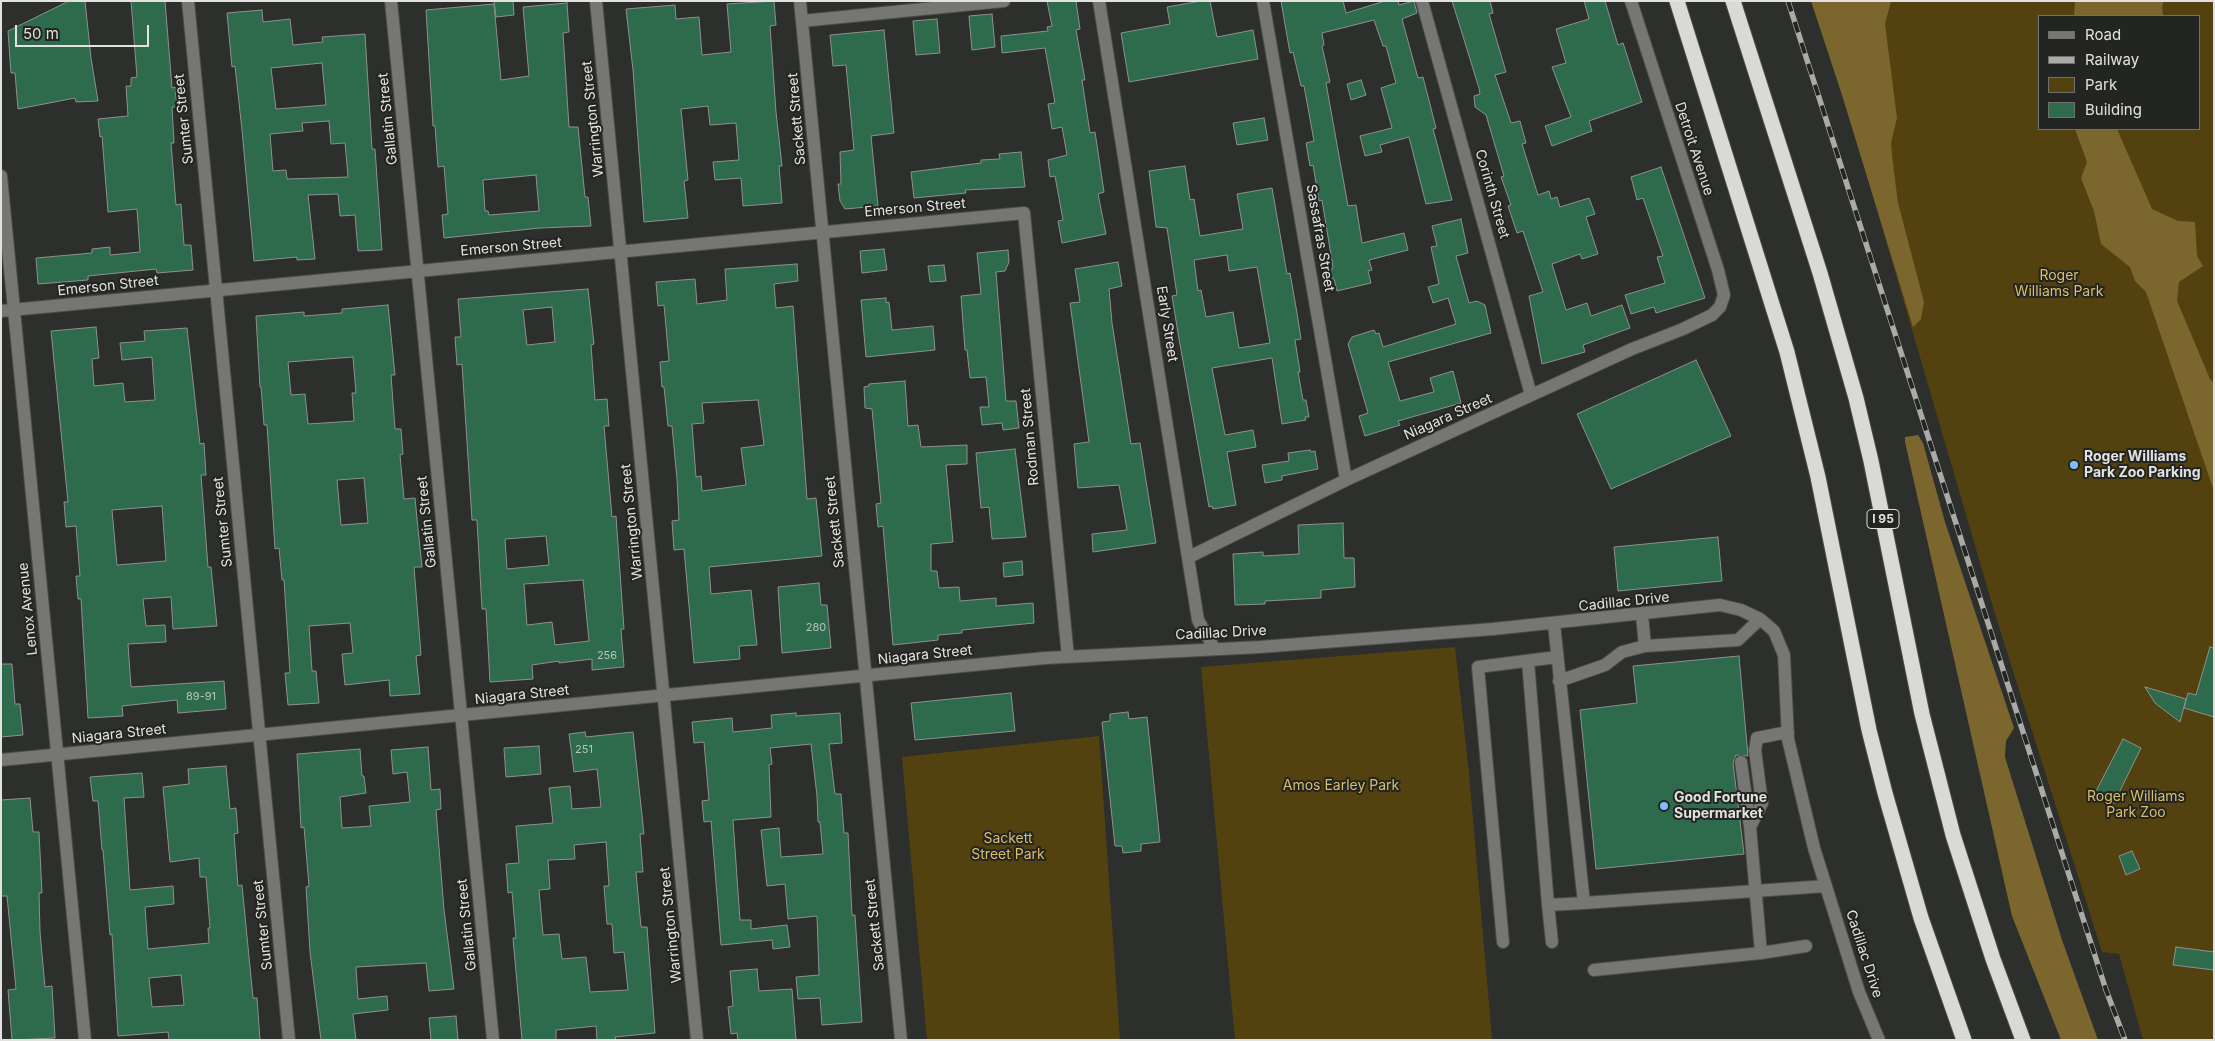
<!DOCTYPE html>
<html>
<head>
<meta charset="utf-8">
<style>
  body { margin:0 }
  #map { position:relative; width:2215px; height:1041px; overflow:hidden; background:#2d2f2c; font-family:Inter,sans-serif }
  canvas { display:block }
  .frame { position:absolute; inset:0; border:2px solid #e2e3e1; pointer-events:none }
  .legend { position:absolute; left:2038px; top:15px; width:162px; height:115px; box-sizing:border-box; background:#232522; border:1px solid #6f716e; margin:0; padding:6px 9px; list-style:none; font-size:15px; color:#e2e3e1 }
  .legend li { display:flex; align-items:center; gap:10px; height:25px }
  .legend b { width:25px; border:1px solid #6f716e }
  .scale { position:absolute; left:15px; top:25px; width:134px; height:22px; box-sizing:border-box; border:2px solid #e2e3e1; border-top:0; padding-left:6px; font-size:15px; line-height:18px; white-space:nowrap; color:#e2e3e1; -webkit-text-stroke:4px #232522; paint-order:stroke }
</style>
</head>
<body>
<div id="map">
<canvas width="2215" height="1041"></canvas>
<div class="frame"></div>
<ul class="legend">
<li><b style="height:6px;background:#767674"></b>Road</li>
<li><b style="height:6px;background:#aaaba9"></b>Railway</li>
<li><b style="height:14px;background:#534210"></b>Park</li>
<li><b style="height:14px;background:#2e6a4c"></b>Building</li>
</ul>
<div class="scale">50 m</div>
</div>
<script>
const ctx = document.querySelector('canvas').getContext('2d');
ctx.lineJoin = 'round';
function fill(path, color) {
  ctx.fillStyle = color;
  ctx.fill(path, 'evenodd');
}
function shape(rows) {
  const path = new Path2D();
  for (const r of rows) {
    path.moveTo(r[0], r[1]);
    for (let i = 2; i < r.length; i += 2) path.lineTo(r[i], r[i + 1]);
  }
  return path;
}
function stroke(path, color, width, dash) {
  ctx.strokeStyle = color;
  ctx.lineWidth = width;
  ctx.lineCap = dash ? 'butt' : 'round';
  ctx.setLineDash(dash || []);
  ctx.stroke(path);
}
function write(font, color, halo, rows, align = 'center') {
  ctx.font = font + ' Inter,sans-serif';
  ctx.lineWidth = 4;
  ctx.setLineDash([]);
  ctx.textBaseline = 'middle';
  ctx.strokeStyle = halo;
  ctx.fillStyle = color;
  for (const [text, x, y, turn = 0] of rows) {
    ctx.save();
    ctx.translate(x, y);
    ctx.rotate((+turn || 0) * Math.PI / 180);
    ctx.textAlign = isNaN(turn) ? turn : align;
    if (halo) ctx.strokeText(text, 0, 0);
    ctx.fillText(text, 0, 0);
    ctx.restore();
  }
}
fill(shape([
  [1837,1,2214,1,2214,1040,2143,1040,2119,954,2102,952,1995,614,1870,186],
  [2039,16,2199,16,2199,129,2039,129],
  [1455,647,1469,773,1492,1039,1235,1040,1201,667],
  [1099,736,1120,1040,927,1040,902,757]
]), '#534210');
fill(shape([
  [1811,1,1891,1,1885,24,1897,118,1891,143,1893,164,1898,203,1924,302,1921,319,1913,327,1842,95],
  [2075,1,2164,1,2162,6,2163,16,2074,16],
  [2075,129,2117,129,2152,209,2178,221,2195,222,2197,256,2203,266,2179,282,2177,301,2210,379,2214,383,2214,491,2146,292,2135,281,2130,267,2101,244,2094,211,2081,178,2087,162],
  [1918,435,1923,443,1945,522,2014,728,2006,741,2005,757,2062,940,2098,1040,2061,1040,2012,916,1905,442,1905,437]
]), '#7b672e');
const building = shape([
  [69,1,85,1,91,58,98,101,76,102,75,98,18,109,15,73,11,73,8,31,69,1],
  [131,1,165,1,172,88,175,87,177,107,172,107,174,143,171,143,176,205,181,204,184,245,191,245,193,270,157,273,156,269,88,276,88,280,38,284,36,258,92,253,92,249,110,247,110,255,140,252,137,209,108,212,102,136,100,137,98,119,128,116,126,86,131,86,131,78,137,77,131,1],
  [494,1,513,1,514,15,496,17,494,1],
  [774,1,776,25,770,26,776,112,782,166,779,166,782,203,743,206,741,178,715,180,713,162,739,160,736,123,710,125,708,106,681,109,688,180,684,181,688,218,644,222,633,70,626,9,675,5,676,19,699,17,702,55,731,52,727,4,774,1],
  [1047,1,1076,1,1080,29,1076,30,1085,80,1082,80,1090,133,1095,132,1104,192,1098,194,1106,234,1062,243,1058,221,1063,220,1055,176,1050,177,1048,160,1067,155,1062,127,1052,129,1048,104,1055,103,1045,48,1002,53,1001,36,1048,31,1047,27,1052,26,1047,1],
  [1201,1,1210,1,1217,37,1253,30,1258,59,1129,82,1121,33,1170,24,1167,7,1201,1],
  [1281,1,1343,1,1346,13,1385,1,1398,1,1399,5,1414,1,1417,13,1402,19,1418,78,1423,77,1436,128,1433,129,1452,200,1426,204,1409,137,1380,145,1382,152,1365,156,1360,136,1392,128,1381,88,1396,83,1386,46,1383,46,1374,20,1322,33,1324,45,1322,46,1330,82,1326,83,1348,206,1356,205,1362,243,1404,233,1408,250,1369,260,1372,270,1368,271,1371,283,1337,291,1334,279,1328,276,1333,267,1322,200,1319,201,1313,165,1310,166,1306,143,1314,141,1304,86,1301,86,1293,52,1290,53,1281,1],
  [1452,1,1490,1,1493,13,1489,14,1506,72,1495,75,1511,123,1520,121,1526,143,1522,144,1538,195,1549,191,1551,199,1557,197,1560,207,1589,198,1595,214,1586,217,1598,254,1582,259,1580,254,1552,264,1566,310,1587,303,1591,316,1622,305,1630,328,1583,345,1585,352,1542,364,1529,296,1543,292,1523,231,1517,233,1508,206,1511,205,1501,177,1504,176,1486,115,1475,107,1474,96,1480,94,1479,88,1452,1],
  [1584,1,1605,1,1618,45,1623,43,1642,102,1589,121,1592,131,1552,146,1545,126,1571,117,1552,67,1566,63,1556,29,1589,19,1584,1],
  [567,3,569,32,563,33,569,127,578,127,585,197,588,197,591,226,540,228,444,238,442,215,448,214,444,166,438,167,435,126,433,126,426,10,494,4,501,80,529,76,523,7,567,3],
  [536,175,539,211,489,215,488,211,485,211,483,180,536,175],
  [262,10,263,22,290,19,293,45,323,42,322,37,365,34,372,149,375,149,382,250,358,251,355,215,340,216,338,194,308,195,315,259,297,260,297,257,254,261,242,130,235,66,232,67,227,13,262,10],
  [322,63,326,105,276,109,271,68,322,63],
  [329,121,331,144,345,143,348,177,287,179,286,170,273,171,270,134,303,131,302,123,329,121],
  [992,14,995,47,972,50,969,16,992,14],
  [937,19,940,53,916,55,913,21,937,19],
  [884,30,894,133,871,136,878,206,845,209,840,201,838,184,841,184,840,152,854,150,846,65,833,66,830,35,884,30],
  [1361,80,1366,95,1351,100,1347,84,1361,80],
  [1264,118,1268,140,1237,145,1233,123,1264,118],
  [1021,152,1025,187,965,190,966,193,914,198,911,172,981,163,981,160,1000,159,999,154,1021,152],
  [1185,166,1190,200,1194,199,1200,236,1243,229,1237,194,1272,188,1287,274,1290,273,1297,313,1301,339,1295,340,1300,372,1298,372,1303,400,1306,400,1309,417,1305,417,1306,420,1282,424,1272,358,1212,368,1225,435,1253,430,1256,447,1227,452,1236,505,1213,509,1212,506,1209,507,1178,333,1172,296,1177,295,1167,228,1156,227,1149,171,1185,166],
  [1227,255,1229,271,1257,267,1270,343,1239,348,1233,312,1206,317,1201,290,1198,291,1194,260,1227,255],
  [1661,167,1705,298,1656,313,1654,307,1631,314,1625,295,1665,283,1657,257,1663,256,1643,198,1637,200,1631,177,1661,167],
  [1461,219,1468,253,1456,256,1469,303,1477,301,1485,305,1491,333,1388,362,1400,401,1434,392,1430,378,1453,371,1461,403,1398,421,1400,425,1365,436,1359,416,1368,413,1348,344,1352,337,1374,330,1376,334,1379,333,1383,347,1456,324,1448,298,1433,303,1428,287,1439,284,1431,247,1437,246,1432,226,1461,219],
  [884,249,887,270,862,273,860,251,884,249],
  [1008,250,1009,262,1005,271,996,272,1006,401,1016,401,1019,428,1003,430,1002,423,982,425,980,407,989,407,986,377,970,378,967,350,965,350,961,296,981,294,977,253,1008,250],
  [1118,262,1122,286,1109,289,1112,323,1131,444,1140,443,1156,543,1093,552,1092,534,1127,530,1119,485,1078,488,1074,444,1089,442,1070,303,1080,302,1075,269,1118,262],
  [797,264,798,281,774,284,776,308,793,306,807,499,816,498,822,556,709,567,711,594,751,590,757,645,739,646,740,659,694,663,684,549,674,550,672,521,679,520,677,479,672,426,668,426,664,387,662,387,660,362,669,361,664,305,658,306,656,282,695,279,697,304,727,300,725,269,797,264],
  [758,400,764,445,741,448,746,485,702,491,701,476,696,477,692,424,704,423,702,403,758,400],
  [944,265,946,281,930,282,928,266,944,265],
  [588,289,594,344,591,345,595,400,607,399,609,426,604,426,612,517,616,516,624,629,621,629,624,667,592,670,592,659,559,663,559,661,532,665,533,679,490,682,486,609,482,609,477,520,472,520,462,364,457,365,455,337,461,337,458,299,588,289],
  [552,307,555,342,527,345,523,310,552,307],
  [546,536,549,565,507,569,505,539,546,536],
  [583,580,589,641,555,645,552,622,527,625,524,584,583,580],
  [886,298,886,303,889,302,892,330,933,326,935,350,866,357,861,300,886,298],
  [388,305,395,375,391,375,395,429,401,429,403,454,400,455,404,499,415,498,419,539,422,567,414,567,421,655,416,656,420,694,390,696,389,680,345,685,342,654,353,653,350,623,309,626,312,671,316,671,319,703,288,705,285,673,290,673,284,580,282,580,279,548,275,549,267,425,264,425,261,387,260,387,256,316,304,312,304,316,342,313,342,309,388,305],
  [353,357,356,393,352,393,354,421,308,424,305,394,291,395,288,362,353,357],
  [364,478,368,523,341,525,337,480,364,478],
  [96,327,99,358,92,359,94,386,123,383,125,402,155,400,152,357,122,360,120,343,145,341,144,331,187,328,200,444,204,443,206,475,201,475,204,514,208,567,211,567,217,626,173,629,171,597,143,599,146,626,165,625,166,642,128,644,131,687,224,681,226,709,178,713,177,700,122,706,123,716,88,718,81,599,78,599,76,576,80,576,76,526,66,527,64,502,68,502,51,331,96,327],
  [162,506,166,561,117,565,112,510,162,506],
  [1696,360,1731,436,1611,489,1577,414,1696,360],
  [905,381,908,426,918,425,921,447,967,445,967,464,946,465,953,542,931,544,931,571,937,571,939,588,959,587,960,601,996,598,996,606,1033,603,1034,623,962,630,962,633,938,635,938,640,893,645,883,526,878,527,876,504,881,503,872,409,865,408,864,387,869,386,869,384,905,381],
  [1015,449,1026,537,992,539,989,507,981,508,976,453,1015,449],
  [1310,450,1311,452,1315,451,1318,469,1282,476,1282,480,1265,483,1262,465,1289,461,1288,453,1310,450],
  [1343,523,1344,558,1354,558,1355,587,1321,590,1321,598,1265,601,1265,604,1235,605,1233,554,1263,552,1263,556,1299,554,1298,525,1343,523],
  [1718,537,1722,581,1618,591,1614,547,1718,537],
  [1022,561,1023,575,1004,577,1003,563,1022,561],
  [819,583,821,605,827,605,831,648,782,653,778,587,819,583],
  [2210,647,2214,648,2214,717,2184,708,2188,693,2196,695,2210,647],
  [1739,656,1748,756,1736,755,1733,763,1744,854,1596,869,1580,710,1637,703,1633,666,1739,656],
  [1,664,12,664,15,704,20,704,23,735,1,737,1,664],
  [2145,687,2186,699,2180,722,2155,703,2145,687],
  [1011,693,1015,731,915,740,911,703,1011,693],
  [1128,712,1129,719,1147,717,1160,842,1141,844,1141,851,1123,853,1122,846,1115,846,1102,722,1110,721,1110,714,1128,712],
  [796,713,796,716,840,713,842,743,829,744,835,794,841,794,844,833,848,833,852,915,855,915,862,1022,822,1025,820,998,798,999,796,977,819,975,817,916,788,919,785,884,767,886,761,830,779,828,781,857,823,854,820,822,818,822,817,796,811,744,770,748,772,764,769,765,771,817,733,820,740,920,751,920,751,929,787,925,790,947,773,949,772,940,721,945,711,821,704,822,702,801,709,800,704,742,694,743,692,722,732,718,733,732,772,728,771,715,796,713],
  [585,732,586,737,633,732,644,834,640,834,643,872,636,872,641,927,647,927,655,1033,615,1037,616,1040,597,1040,596,1026,556,1030,556,1040,522,1040,513,938,516,938,512,892,508,893,506,864,519,863,516,826,553,823,549,788,570,786,572,809,601,807,597,769,574,772,569,734,585,732],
  [606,842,609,886,604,886,607,924,612,924,614,953,624,952,628,990,590,992,586,957,562,959,559,934,543,935,539,890,550,889,548,860,575,859,574,845,606,842],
  [2123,739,2141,748,2113,805,2094,795,2123,739],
  [539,746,541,774,506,777,504,748,539,746],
  [428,747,431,790,440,789,441,809,436,810,444,910,454,989,429,991,426,963,356,967,358,999,387,996,388,1010,353,1014,356,1040,321,1040,310,952,306,887,309,886,304,827,301,828,297,754,360,749,362,776,364,776,366,793,340,797,342,828,371,826,369,806,410,802,407,772,393,774,391,750,428,747],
  [226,766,230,809,236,808,238,833,234,834,238,886,242,885,253,998,257,998,260,1040,169,1040,168,1032,118,1036,112,934,110,935,103,850,102,850,98,801,93,801,90,777,142,773,144,797,124,798,130,890,173,886,174,904,145,907,148,949,209,943,208,928,210,928,206,877,200,877,199,858,170,862,163,787,189,784,188,769,226,766],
  [181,975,184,1005,152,1007,149,978,181,975],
  [30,798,33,832,39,832,42,893,39,893,40,932,45,987,52,986,55,1038,12,1040,8,990,16,989,7,896,1,896,1,800,30,798],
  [2132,851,2140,869,2126,875,2119,856,2132,851],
  [2176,947,2214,952,2214,970,2173,965,2176,947],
  [757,969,759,991,792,989,796,1040,738,1040,737,1033,731,1034,728,1007,733,1006,730,971,757,969],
  [456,1016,458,1040,431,1040,429,1018,456,1016]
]);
fill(building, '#2e6a4c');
stroke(building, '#8d918f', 1);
const minor = shape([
  [188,1,289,1040],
  [391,1,493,1040],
  [596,1,697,1040],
  [800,1,901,1040],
  [1099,1,1198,620,1214,648],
  [1263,1,1346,480],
  [1422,1,1531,395],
  [802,21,1004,1],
  [1,176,85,1040],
  [1,311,1024,213,1068,657],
  [1189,557,1346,480,1632,349,1683,329,1712,315,1720,307,1724,295,1718,270,1631,1],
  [1554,624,1584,903,1826,886],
  [1645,646,1738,640,1760,619],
  [1528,661,1548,905],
  [1559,681,1605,665,1622,652,1645,646,1642,615],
  [1,760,1045,658,1260,647,1493,629,1720,605,1741,610,1760,619,1774,631,1784,655,1788,739,1814,848,1859,992,1879,1040],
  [1741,762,1750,827],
  [1503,942,1478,667,1557,657],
  [1552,942,1548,905,1584,903],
  [1761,953,1806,946],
  [1594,970,1761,953,1750,827,1762,803,1755,750,1757,738,1788,732]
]);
const highway = shape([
  [1677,1,1787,352,1818,477,1869,730,1885,793,1921,918,1964,1040],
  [1733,1,1820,273,1856,398,1871,461,1922,714,1953,835,1993,959,2023,1040]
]);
stroke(minor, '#4a4c49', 14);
stroke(highway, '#4a4c49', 17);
stroke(minor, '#767674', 12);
stroke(highway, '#d9dad6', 15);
const rail = shape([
  [1788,1,2106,990,2125,1040]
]);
stroke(rail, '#aaaba9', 5.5);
stroke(rail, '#232522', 4, [11]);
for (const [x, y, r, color] of [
  [2074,465,5,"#85bbfb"],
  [1664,806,5,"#85bbfb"]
]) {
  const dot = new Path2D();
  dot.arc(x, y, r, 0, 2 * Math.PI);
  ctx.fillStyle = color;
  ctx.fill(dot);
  stroke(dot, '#232522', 2);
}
write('11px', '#b5c5bc', null, [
  ["280",816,628],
  ["256",607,656],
  ["89-91",201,697],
  ["251",584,750]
]);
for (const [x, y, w] of [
  [1883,519,32]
]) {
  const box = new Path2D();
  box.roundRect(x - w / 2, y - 9.5, w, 19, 4);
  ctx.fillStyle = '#232522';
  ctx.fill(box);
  stroke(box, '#e2e3e1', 1);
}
write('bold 12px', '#e2e3e1', null, [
  ["I 95",1883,519]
]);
write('14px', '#e2e3e1', '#232522', [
  ["Sumter Street",184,119,-96],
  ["Gallatin Street",388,119,-96],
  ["Warrington Street",593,119,-96],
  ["Sackett Street",797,119,-95],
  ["Detroit Avenue",1694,149,72],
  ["Corinth Street",1492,194,74],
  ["Emerson Street",915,208,-5],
  ["Sassafras Street",1320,238,80],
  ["Emerson Street",511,247,-5],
  ["Emerson Street",108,286,-6],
  ["Early Street",1167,324,81],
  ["Niagara Street",1448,417,-24],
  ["Rodman Street",1030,437,-95],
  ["Sumter Street",223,522,-96],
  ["Gallatin Street",427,522,-96],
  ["Warrington Street",632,522,-96],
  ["Sackett Street",835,522,-96],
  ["Cadillac Drive",1624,602,-6],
  ["Lenox Avenue",28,609,-96],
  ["Cadillac Drive",1221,633,-3],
  ["Niagara Street",925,655,-6],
  ["Niagara Street",522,695,-6],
  ["Niagara Street",119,734,-6],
  ["Sumter Street",263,925,-96],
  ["Gallatin Street",467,925,-96],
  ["Warrington Street",671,925,-96],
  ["Sackett Street",875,925,-96],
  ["Cadillac Drive",1864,954,72]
]);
write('14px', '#dcbd69', '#232522', [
  ["Roger",2059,276],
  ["Williams Park",2059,292],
  ["Amos Earley Park",1341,786],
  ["Roger Williams",2136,797],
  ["Park Zoo",2136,813],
  ["Sackett",1008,839],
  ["Street Park",1008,855]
]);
write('bold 14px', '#e2e3e1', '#232522', [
  ["Roger Williams",2084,457],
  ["Park Zoo Parking",2084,473],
  ["Good Fortune",1674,798],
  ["Supermarket",1674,814]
], 'left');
</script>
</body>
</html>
